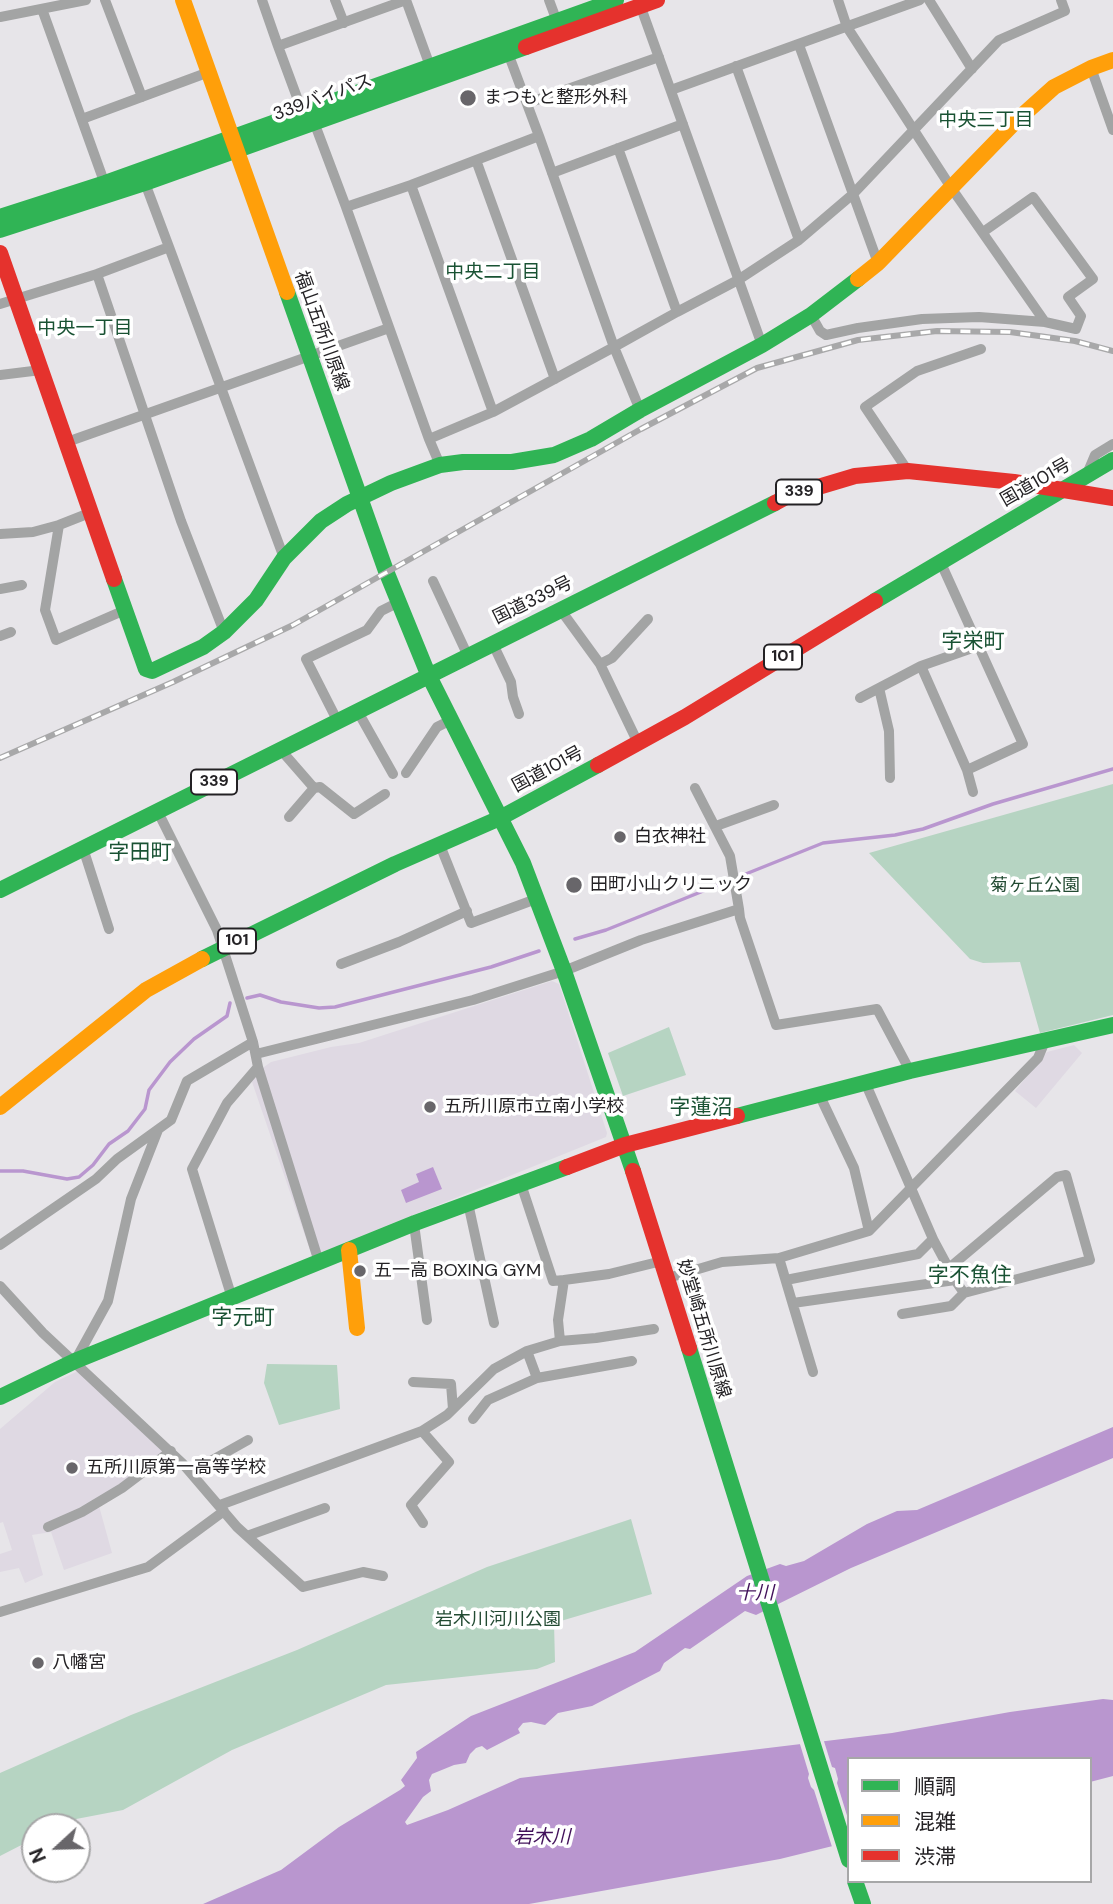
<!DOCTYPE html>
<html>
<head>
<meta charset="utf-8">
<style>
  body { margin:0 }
  #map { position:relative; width:1113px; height:1904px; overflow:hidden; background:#e7e5e9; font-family:"DM Sans","Noto Sans JP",sans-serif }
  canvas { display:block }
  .legend { position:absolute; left:847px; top:1757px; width:245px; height:126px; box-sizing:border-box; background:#fff; border:2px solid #a7a7a8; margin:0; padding:9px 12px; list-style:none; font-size:21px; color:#242225 }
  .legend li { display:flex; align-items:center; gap:14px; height:35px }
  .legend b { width:35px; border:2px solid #a7a7a8 }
  .north { position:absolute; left:21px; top:1813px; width:70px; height:70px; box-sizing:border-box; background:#fff; border:2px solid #a7a7a8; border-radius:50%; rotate:248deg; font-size:19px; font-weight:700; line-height:28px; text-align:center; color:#242225 }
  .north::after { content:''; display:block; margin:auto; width:24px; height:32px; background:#68666a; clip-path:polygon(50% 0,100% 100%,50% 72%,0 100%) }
</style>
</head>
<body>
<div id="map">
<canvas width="1113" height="1904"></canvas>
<ul class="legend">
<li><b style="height:9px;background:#30b455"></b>順調</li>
<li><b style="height:9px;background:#ff9f0a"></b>混雑</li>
<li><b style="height:9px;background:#e5322d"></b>渋滞</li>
</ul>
<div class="north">N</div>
</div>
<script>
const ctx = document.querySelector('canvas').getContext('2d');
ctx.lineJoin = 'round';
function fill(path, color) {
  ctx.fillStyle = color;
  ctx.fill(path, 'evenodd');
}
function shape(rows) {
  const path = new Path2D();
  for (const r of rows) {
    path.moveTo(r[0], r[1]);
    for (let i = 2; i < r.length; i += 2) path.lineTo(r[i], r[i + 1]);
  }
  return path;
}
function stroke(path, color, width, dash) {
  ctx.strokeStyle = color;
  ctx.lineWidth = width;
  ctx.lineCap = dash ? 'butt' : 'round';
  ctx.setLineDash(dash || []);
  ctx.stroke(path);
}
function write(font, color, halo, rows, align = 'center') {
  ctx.font = font + ' "DM Sans","Noto Sans JP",sans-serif';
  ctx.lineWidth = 7;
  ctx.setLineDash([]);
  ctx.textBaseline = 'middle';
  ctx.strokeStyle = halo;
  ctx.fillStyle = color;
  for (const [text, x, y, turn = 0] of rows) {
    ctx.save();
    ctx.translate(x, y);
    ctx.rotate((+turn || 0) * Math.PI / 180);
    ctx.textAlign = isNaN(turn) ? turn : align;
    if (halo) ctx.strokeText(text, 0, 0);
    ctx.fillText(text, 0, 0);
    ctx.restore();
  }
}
fill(shape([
  [552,981,559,984,607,1133,606,1137,312,1256,252,1082,264,1067,271,1062,331,1047,359,1043],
  [1074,1045,1082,1053,1036,1108,1015,1091,1047,1052],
  [78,1371,166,1453,99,1506,112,1553,64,1570,51,1532,32,1535,43,1575,25,1583,19,1568,0,1572,0,1554,12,1550,3,1522,0,1523,0,1429,55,1382]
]), '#dfd9e3');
fill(shape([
  [1113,784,1113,1015,1040,1033,1020,962,983,963,970,959,869,853],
  [669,1027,686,1075,623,1096,608,1053],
  [267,1364,337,1365,340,1409,279,1425,264,1383],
  [631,1519,652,1594,554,1623,555,1662,537,1669,386,1685,232,1750,123,1810,71,1820,57,1827,35,1827,35,1838,0,1856,0,1773,131,1715,297,1650,487,1567]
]), '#b6d4c2');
fill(shape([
  [433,1167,442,1189,406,1203,401,1190,419,1182,416,1174],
  [1113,1427,1113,1458,851,1568,756,1615,745,1611,690,1649,685,1648,664,1663,660,1671,592,1706,558,1713,545,1725,531,1722,523,1723,518,1729,520,1733,487,1750,482,1746,476,1748,470,1754,466,1763,454,1765,432,1774,429,1780,431,1791,423,1797,405,1822,407,1825,448,1810,520,1778,892,1733,1010,1712,1103,1699,1113,1700,1113,1776,1090,1782,1090,1759,849,1759,849,1842,780,1859,529,1904,203,1904,281,1870,339,1827,400,1790,405,1786,401,1780,417,1758,416,1752,471,1716,635,1652,747,1576,780,1564,786,1566,804,1561,867,1524,897,1511,917,1510]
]), '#b996cf');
fill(shape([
  [823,1738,832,1767,835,1768,838,1779,837,1783,849,1822,849,1846,833,1850,814,1790,811,1787,808,1778,809,1774,799,1741]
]), '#e7e5e9');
stroke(shape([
  [575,939,606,930,823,843,895,835,923,829,993,804,1113,769],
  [247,998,260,995,281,1002,319,1008,335,1007,491,967,539,951],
  [0,1171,23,1171,67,1179,79,1177,93,1165,109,1144,128,1131,145,1109,149,1090,170,1062,194,1039,227,1016,230,1003]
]), '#b996cf', 3.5);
stroke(shape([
  [105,0,142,97],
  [262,0,278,46,406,0],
  [335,0,344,23],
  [406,0,430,66],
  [549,0,559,27],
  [838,0,847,27,952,189,1045,322],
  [929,0,972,69],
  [639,2,762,345],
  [42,9,106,187],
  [0,17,86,0],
  [799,45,878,263],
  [278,46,302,111],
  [508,53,539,136],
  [736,66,799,240],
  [1091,68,1113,130],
  [671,90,920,0],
  [528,103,659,57],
  [82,119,209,72],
  [314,122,346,207],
  [618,148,677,312],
  [476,160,555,379],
  [552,173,683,124],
  [145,183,169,247],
  [411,185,493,412],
  [97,274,181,521,224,632],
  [0,304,97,274,169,247,284,558],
  [811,315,820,331,826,335,858,328,922,319,979,317,1045,322,1076,329,1081,316,1068,297,1093,279,1033,197,983,232],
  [0,375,41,370],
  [640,410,614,347,539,136,411,185,346,207,429,439,493,412,614,347,677,312,738,280,799,240,853,194,999,40,1065,11,1061,0],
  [429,439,440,465],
  [67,442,389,328],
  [908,471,865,407,917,371,981,349],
  [1087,474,1095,455,1113,444],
  [59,525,45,610,56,640,125,610],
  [0,534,33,532,59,525,92,512],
  [940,561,1023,744,967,770],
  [433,581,467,654],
  [0,589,22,585],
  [560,609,600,664,638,743],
  [0,636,11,632],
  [492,642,511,682,513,697,519,714],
  [600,664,612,658,648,619],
  [921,666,967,770,973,792],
  [879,688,889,731,890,778],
  [860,698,921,666,978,646],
  [357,710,393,774],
  [337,720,306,659,367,630,381,611,399,602],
  [280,749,314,788,320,787,354,814,385,794],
  [406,773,437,727,451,720],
  [695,788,730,856,739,909],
  [157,810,217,930,253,1042,258,1067,227,1103,192,1169,232,1298],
  [289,817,314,788],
  [716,826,774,805],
  [440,845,471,923,536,899],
  [83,848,109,929],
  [341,964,399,942,467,911],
  [256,1054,473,1000,564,971,641,940,739,909,740,918,776,1025,877,1009,910,1071],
  [258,1067,319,1262],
  [865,1082,933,1239,955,1280,964,1293,1090,1260,1066,1175,1057,1177,949,1268],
  [819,1094,854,1168,869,1231],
  [521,1184,553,1281,564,1280],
  [468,1203,494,1323],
  [414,1224,427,1320],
  [0,1245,96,1179,117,1159,171,1120,187,1081,253,1042],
  [779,1258,813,1372],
  [668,1278,722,1262,779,1258,869,1231,1038,1058,1045,1041],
  [786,1280,918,1254,933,1239],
  [0,1286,43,1333,183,1464,237,1527,303,1587,363,1572,383,1576],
  [793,1303,955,1280],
  [902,1314,951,1306,964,1293],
  [560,1341,596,1338,654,1329],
  [527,1351,537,1378],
  [75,1361,108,1301,131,1199,158,1130],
  [413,1382,451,1384,453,1409],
  [473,1419,488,1400,537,1378,632,1361],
  [422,1431,449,1462,411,1505,423,1523],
  [191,1472,248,1440],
  [220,1505,422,1431,447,1415,494,1369,527,1351,560,1341,558,1320,564,1280,609,1274,662,1261],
  [48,1527,82,1512,122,1488,171,1451],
  [247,1536,325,1508],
  [0,1612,148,1567,224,1511]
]), '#a3a4a4', 10);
stroke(shape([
  [0,217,105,183,616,0],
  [0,230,145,183,526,47],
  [287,292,386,571,428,674,523,863,564,971,633,1171],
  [114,579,146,669,152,671,203,647,224,632,256,600,284,558,321,521,347,504,391,483,440,465,463,462,512,462,554,455,591,439,640,410,762,345,811,315,858,279],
  [875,601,1113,460],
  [0,890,775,503],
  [202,959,395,864,500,818,598,765],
  [737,1116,910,1071,1113,1025],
  [689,1348,849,1860],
  [0,1397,75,1361,415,1223,567,1167],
  [855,1881,863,1904]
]), '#30b455', 16);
stroke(shape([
  [183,0,287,292],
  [858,279,878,263,1015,122,1054,87,1091,68,1113,60],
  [0,1107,146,990,202,959],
  [349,1250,357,1328]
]), '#ff9f0a', 16);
stroke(shape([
  [526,47,657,0],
  [0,253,114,579],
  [775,503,788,496,855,476,908,471,1014,482,1113,498],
  [598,765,685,717,875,601],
  [567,1167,625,1145,737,1116],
  [633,1171,689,1348]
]), '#e5322d', 16);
const rail = shape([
  [0,758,173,682,293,625,641,429,757,368,858,340,937,331,1010,332,1075,341,1113,351]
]);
stroke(rail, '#a8a8a9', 6);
stroke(rail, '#fff', 3.5, [10]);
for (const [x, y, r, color] of [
  [468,98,9,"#68666a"],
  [620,837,7,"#68666a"],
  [574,885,9,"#68666a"],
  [430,1107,7,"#68666a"],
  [360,1271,7,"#68666a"],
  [72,1468,7,"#68666a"],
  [38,1663,7,"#68666a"]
]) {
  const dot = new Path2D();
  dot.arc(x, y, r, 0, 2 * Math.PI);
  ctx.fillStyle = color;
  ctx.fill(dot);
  stroke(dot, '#fff', 2.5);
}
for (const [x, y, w] of [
  [799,492,46],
  [783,657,38],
  [214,782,46],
  [237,941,38]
]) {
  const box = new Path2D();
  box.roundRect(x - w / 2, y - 12.5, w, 25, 5);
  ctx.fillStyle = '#fff';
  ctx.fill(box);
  stroke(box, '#242225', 2);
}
write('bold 16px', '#242225', null, [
  ["339",799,492],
  ["101",783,657],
  ["339",214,782],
  ["101",237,941]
]);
write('18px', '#242225', '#fff', [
  ["339バイパス",323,98,-20],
  ["福山五所川原線",321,331,70],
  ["国道101号",1036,483,-30],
  ["国道339号",533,601,-26],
  ["国道101号",548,770,-28],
  ["妙堂崎五所川原線",703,1329,73]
]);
write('18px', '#242225', '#fff', [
  ["まつもと整形外科",484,98],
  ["白衣神社",634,837],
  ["田町小山クリニック",590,885],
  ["五所川原市立南小学校",444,1107],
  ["五一高 BOXING GYM",374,1271],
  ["五所川原第一高等学校",86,1468],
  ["八幡宮",52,1663]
], 'left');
write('18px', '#224a32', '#fff', [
  ["菊ヶ丘公園",1035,886],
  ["岩木川河川公園",498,1620]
]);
write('19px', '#195233', '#fff', [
  ["中央三丁目",986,121],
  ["中央二丁目",493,273],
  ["中央一丁目",85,329]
]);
write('italic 19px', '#41115a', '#fff', [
  ["十川",755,1594],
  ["岩木川",542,1838]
]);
write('21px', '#195233', '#fff', [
  ["字栄町",973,642],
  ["字田町",140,853],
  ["字蓮沼",701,1108],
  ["字不魚住",970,1276],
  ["字元町",243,1318]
]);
</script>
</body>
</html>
